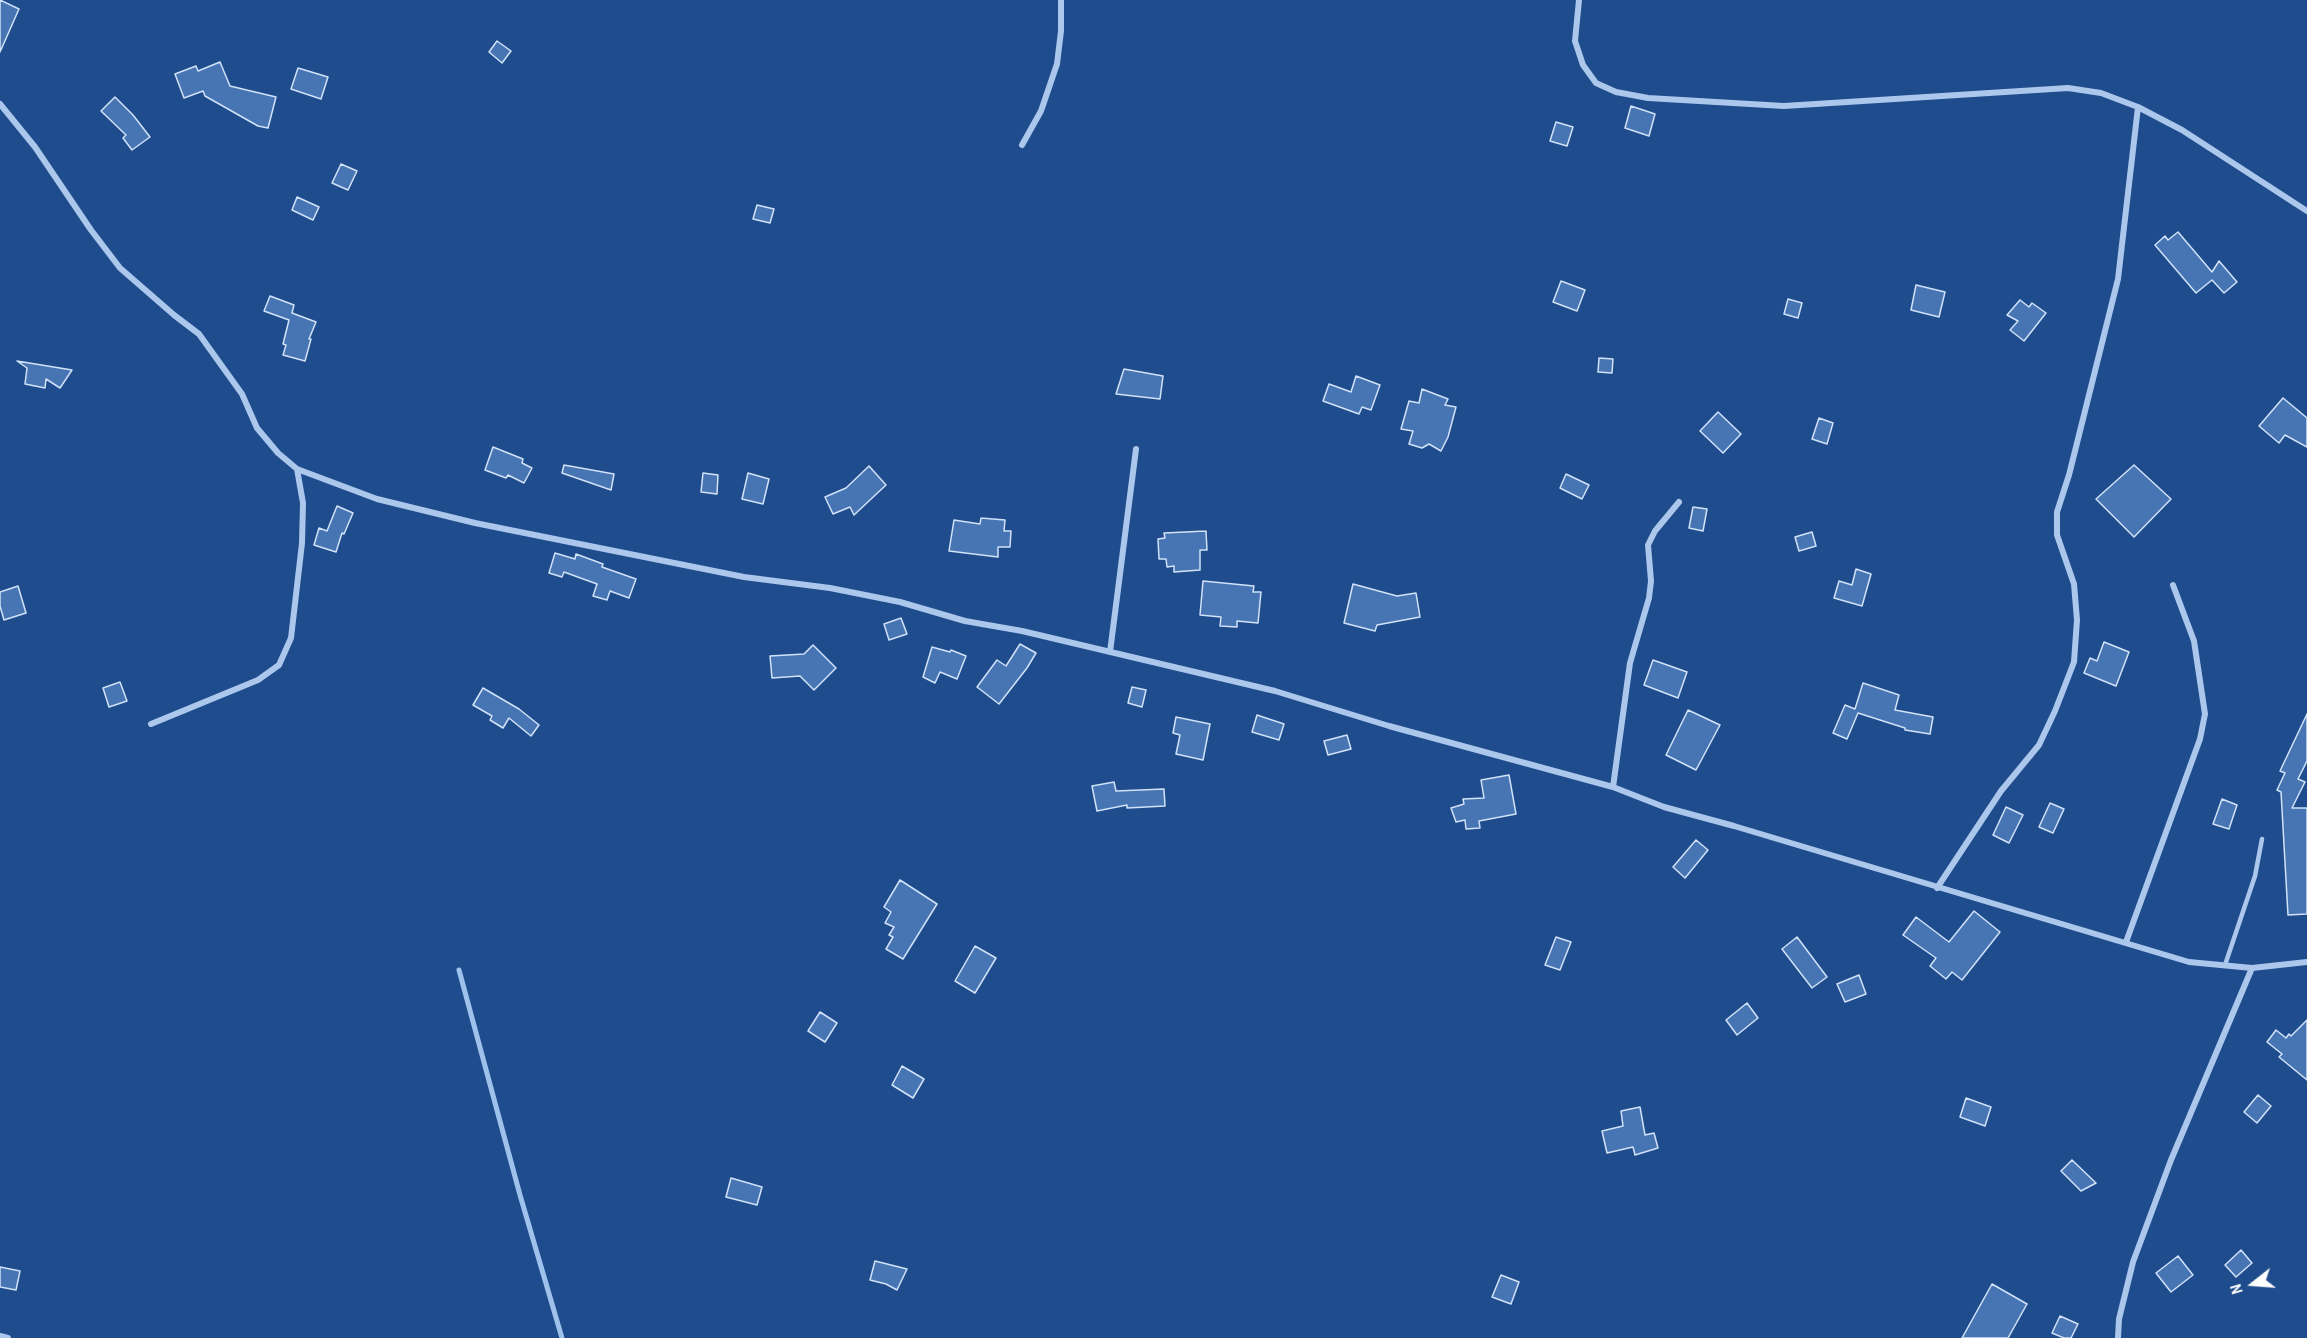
<!DOCTYPE html>
<html>
<head>
<meta charset="utf-8">
<style>
  body { margin:0 }
  #map { position:relative; width:2307px; height:1338px; overflow:hidden; background:#1f4c8c; font-family:"Archivo Narrow",sans-serif }
  canvas { display:block }
  .north { position:absolute; left:2223px; top:1254px; width:60px; height:60px; -webkit-text-stroke:4px #1f4c8c; paint-order:stroke; rotate:253deg; font-size:16px; font-weight:700; line-height:24px; text-align:center; color:#fff }
  .north::after { content:''; display:block; margin:auto; width:21px; height:27px; background:#fff; clip-path:polygon(50% 0,100% 100%,50% 72%,0 100%) }
</style>
</head>
<body>
<div id="map">
<canvas width="2307" height="1338"></canvas>
<div class="north">N</div>
</div>
<script>
const ctx = document.querySelector('canvas').getContext('2d');
ctx.lineJoin = 'round';
function shape(rows) {
  const path = new Path2D();
  for (const r of rows) {
    path.moveTo(r[0], r[1]);
    for (let i = 2; i < r.length; i += 2) path.lineTo(r[i], r[i + 1]);
  }
  return path;
}
function stroke(path, color, width, dash) {
  ctx.strokeStyle = color;
  ctx.lineWidth = width;
  ctx.lineCap = dash ? 'butt' : 'round';
  ctx.setLineDash(dash || []);
  ctx.stroke(path);
}
function fill(path, color) {
  ctx.fillStyle = color;
  ctx.fill(path, 'evenodd');
}
stroke(shape([
  [459,970,520,1195,562,1338]
]), '#9fc2ed', 5);
const building = shape([
  [0,0,19,9,0,52,0,0],
  [497,41,511,51,502,63,489,52,497,41],
  [220,62,230,86,276,97,268,128,258,126,205,96,203,91,184,98,175,74,196,66,198,71,220,62],
  [298,68,328,77,321,99,291,89,298,68],
  [115,97,133,115,150,137,132,150,123,138,126,135,101,111,115,97],
  [1631,106,1655,114,1649,136,1625,128,1631,106],
  [1556,122,1573,127,1567,146,1550,141,1556,122],
  [341,164,357,171,348,190,332,183,341,164],
  [297,197,319,207,313,220,292,210,297,197],
  [757,205,774,209,770,223,753,219,757,205],
  [2178,232,2212,272,2219,261,2237,282,2224,293,2212,280,2196,293,2155,245,2165,236,2168,240,2178,232],
  [1561,281,1585,290,1577,311,1553,302,1561,281],
  [1916,285,1945,292,1939,317,1911,310,1916,285],
  [270,296,294,305,292,313,316,322,309,339,311,339,305,361,283,355,286,345,283,344,289,320,264,311,270,296],
  [1788,299,1802,303,1798,318,1784,314,1788,299],
  [2020,300,2029,307,2032,303,2046,313,2024,341,2010,330,2018,321,2007,315,2020,300],
  [1599,358,1613,359,1612,373,1598,372,1599,358],
  [17,361,72,370,60,388,46,379,45,388,25,384,27,368,17,361],
  [1124,369,1163,376,1160,399,1116,394,1124,369],
  [1356,376,1380,385,1371,410,1362,407,1359,414,1323,401,1329,384,1351,392,1356,376],
  [1422,389,1448,399,1445,405,1456,407,1448,437,1441,451,1429,444,1422,448,1409,444,1413,431,1401,429,1409,401,1419,403,1422,389],
  [2283,398,2307,418,2307,447,2285,435,2279,443,2259,426,2283,398],
  [1718,412,1741,434,1723,453,1700,431,1718,412],
  [1819,418,1833,423,1827,444,1812,439,1819,418],
  [493,447,523,459,522,463,532,468,524,483,508,475,506,478,485,470,493,447],
  [564,465,614,474,611,490,562,473,564,465],
  [2134,465,2171,499,2134,537,2096,499,2134,465],
  [869,466,886,485,854,515,850,507,833,514,825,497,846,488,869,466],
  [703,473,718,475,717,494,701,492,703,473],
  [748,473,769,479,763,504,742,499,748,473],
  [1566,474,1589,485,1582,499,1560,488,1566,474],
  [337,506,353,513,344,534,342,533,336,552,314,545,319,528,327,531,337,506],
  [1693,507,1707,509,1703,531,1689,528,1693,507],
  [981,518,1005,520,1004,531,1011,531,1010,547,998,547,998,557,949,551,954,520,980,524,981,518],
  [1206,531,1207,550,1200,550,1200,570,1174,572,1174,566,1167,567,1166,559,1159,559,1158,539,1165,538,1164,533,1206,531],
  [1812,532,1816,546,1799,551,1795,537,1812,532],
  [555,553,575,559,576,554,603,564,602,567,636,579,629,598,610,591,607,600,593,596,597,584,564,572,562,577,549,573,555,553],
  [1856,569,1871,574,1862,606,1834,598,1839,581,1852,585,1856,569],
  [1203,581,1254,586,1253,592,1261,592,1258,623,1237,621,1237,627,1220,626,1221,617,1200,615,1203,581],
  [1353,584,1397,596,1416,593,1420,617,1377,625,1375,631,1344,623,1353,584],
  [18,586,26,613,4,620,0,606,0,592,18,586],
  [901,618,907,634,889,640,884,624,901,618],
  [2104,642,2129,652,2116,686,2084,673,2090,658,2097,661,2104,642],
  [1020,644,1036,653,1027,668,999,704,977,687,997,660,1006,666,1020,644],
  [813,645,836,668,814,690,800,676,772,678,770,656,804,654,813,645],
  [932,647,950,652,951,650,966,656,957,679,940,672,935,683,923,677,932,647],
  [1653,660,1687,672,1678,698,1644,685,1653,660],
  [120,682,127,701,109,707,103,688,120,682],
  [1863,683,1899,695,1895,710,1933,717,1930,734,1905,730,1905,728,1858,713,1847,739,1833,733,1845,705,1855,709,1863,683],
  [1132,687,1146,690,1142,707,1128,703,1132,687],
  [483,688,519,709,539,725,531,736,509,718,503,728,490,720,492,716,473,705,483,688],
  [1688,710,1720,725,1696,770,1666,755,1688,710],
  [2307,714,2307,761,2298,779,2305,782,2292,808,2307,808,2307,914,2288,915,2281,792,2277,790,2285,773,2280,771,2307,714],
  [1257,715,1284,724,1279,740,1252,732,1257,715],
  [1176,717,1210,724,1203,760,1176,754,1180,735,1173,733,1176,717],
  [1347,735,1351,749,1328,755,1324,741,1347,735],
  [1509,775,1516,814,1479,821,1480,828,1466,829,1465,820,1456,822,1451,808,1464,804,1463,799,1484,798,1481,780,1509,775],
  [1114,782,1116,791,1164,789,1165,806,1127,808,1127,805,1097,811,1092,786,1114,782],
  [2222,799,2237,805,2229,829,2213,824,2222,799],
  [2050,803,2064,809,2053,833,2039,827,2050,803],
  [2006,807,2023,815,2009,843,1993,835,2006,807],
  [1696,840,1708,850,1685,878,1673,867,1696,840],
  [900,880,937,904,903,959,886,949,893,937,889,935,894,927,885,923,891,912,884,907,900,880],
  [1974,911,2000,932,1962,980,1952,972,1946,979,1930,966,1936,958,1903,935,1916,917,1949,942,1974,911],
  [1556,937,1571,942,1560,970,1545,965,1556,937],
  [1797,937,1827,977,1812,988,1782,949,1797,937],
  [975,946,996,958,975,993,955,981,975,946],
  [1859,975,1866,994,1845,1002,1837,984,1859,975],
  [1747,1003,1758,1018,1737,1035,1726,1020,1747,1003],
  [820,1012,837,1023,825,1042,808,1031,820,1012],
  [2307,1020,2307,1080,2279,1057,2282,1054,2267,1042,2276,1030,2286,1038,2289,1034,2291,1036,2307,1020],
  [902,1066,924,1079,913,1098,892,1085,902,1066],
  [2258,1095,2271,1106,2257,1123,2244,1112,2258,1095],
  [1966,1098,1991,1107,1985,1126,1960,1117,1966,1098],
  [1640,1107,1645,1135,1654,1133,1658,1148,1635,1155,1633,1147,1607,1153,1602,1131,1623,1126,1621,1111,1640,1107],
  [2072,1160,2096,1183,2081,1191,2061,1171,2072,1160],
  [731,1178,762,1187,757,1205,726,1197,731,1178],
  [2241,1250,2252,1263,2236,1277,2225,1265,2241,1250],
  [2178,1256,2193,1275,2171,1292,2156,1273,2178,1256],
  [875,1261,907,1269,897,1290,886,1284,870,1280,875,1261],
  [0,1267,20,1271,16,1290,0,1287,0,1267],
  [1501,1275,1519,1282,1511,1304,1492,1297,1501,1275],
  [1992,1284,2027,1304,2008,1338,1962,1338,1992,1284],
  [2060,1316,2078,1324,2071,1338,2064,1338,2052,1333,2060,1316]
]);
fill(building, '#4775b3');
stroke(building, '#d1e2f9', 1.5);
stroke(shape([
  [2225,965,2255,876,2262,839]
]), '#acc7ec', 4.5);
stroke(shape([
  [1579,0,1575,41,1583,65,1596,83,1616,92,1648,98,1784,106,2068,88,2101,93,2138,107,2182,130,2307,211],
  [0,104,35,147,91,230,120,268,174,315,199,334,242,394,257,428,278,453,297,469,377,499,475,523,744,577,830,588,900,602,965,621,1022,631,1275,691,1389,726,1613,787,1664,807,1734,826,2189,962,2252,968,2307,962],
  [1022,145,1041,111,1057,64,1061,31,1061,0],
  [1110,652,1136,449],
  [151,724,258,680,279,665,291,638,302,543,303,503,297,469],
  [1613,787,1630,663,1649,598,1651,581,1648,545,1655,531,1679,502],
  [1937,888,2001,791,2039,745,2055,711,2074,662,2077,620,2074,584,2057,535,2057,512,2069,475,2118,279,2138,107],
  [2126,942,2200,739,2205,714,2194,641,2173,585],
  [0,1336,8,1338],
  [2118,1338,2119,1319,2133,1262,2171,1160,2252,968]
]), '#acc7ec', 6);
</script>
</body>
</html>
